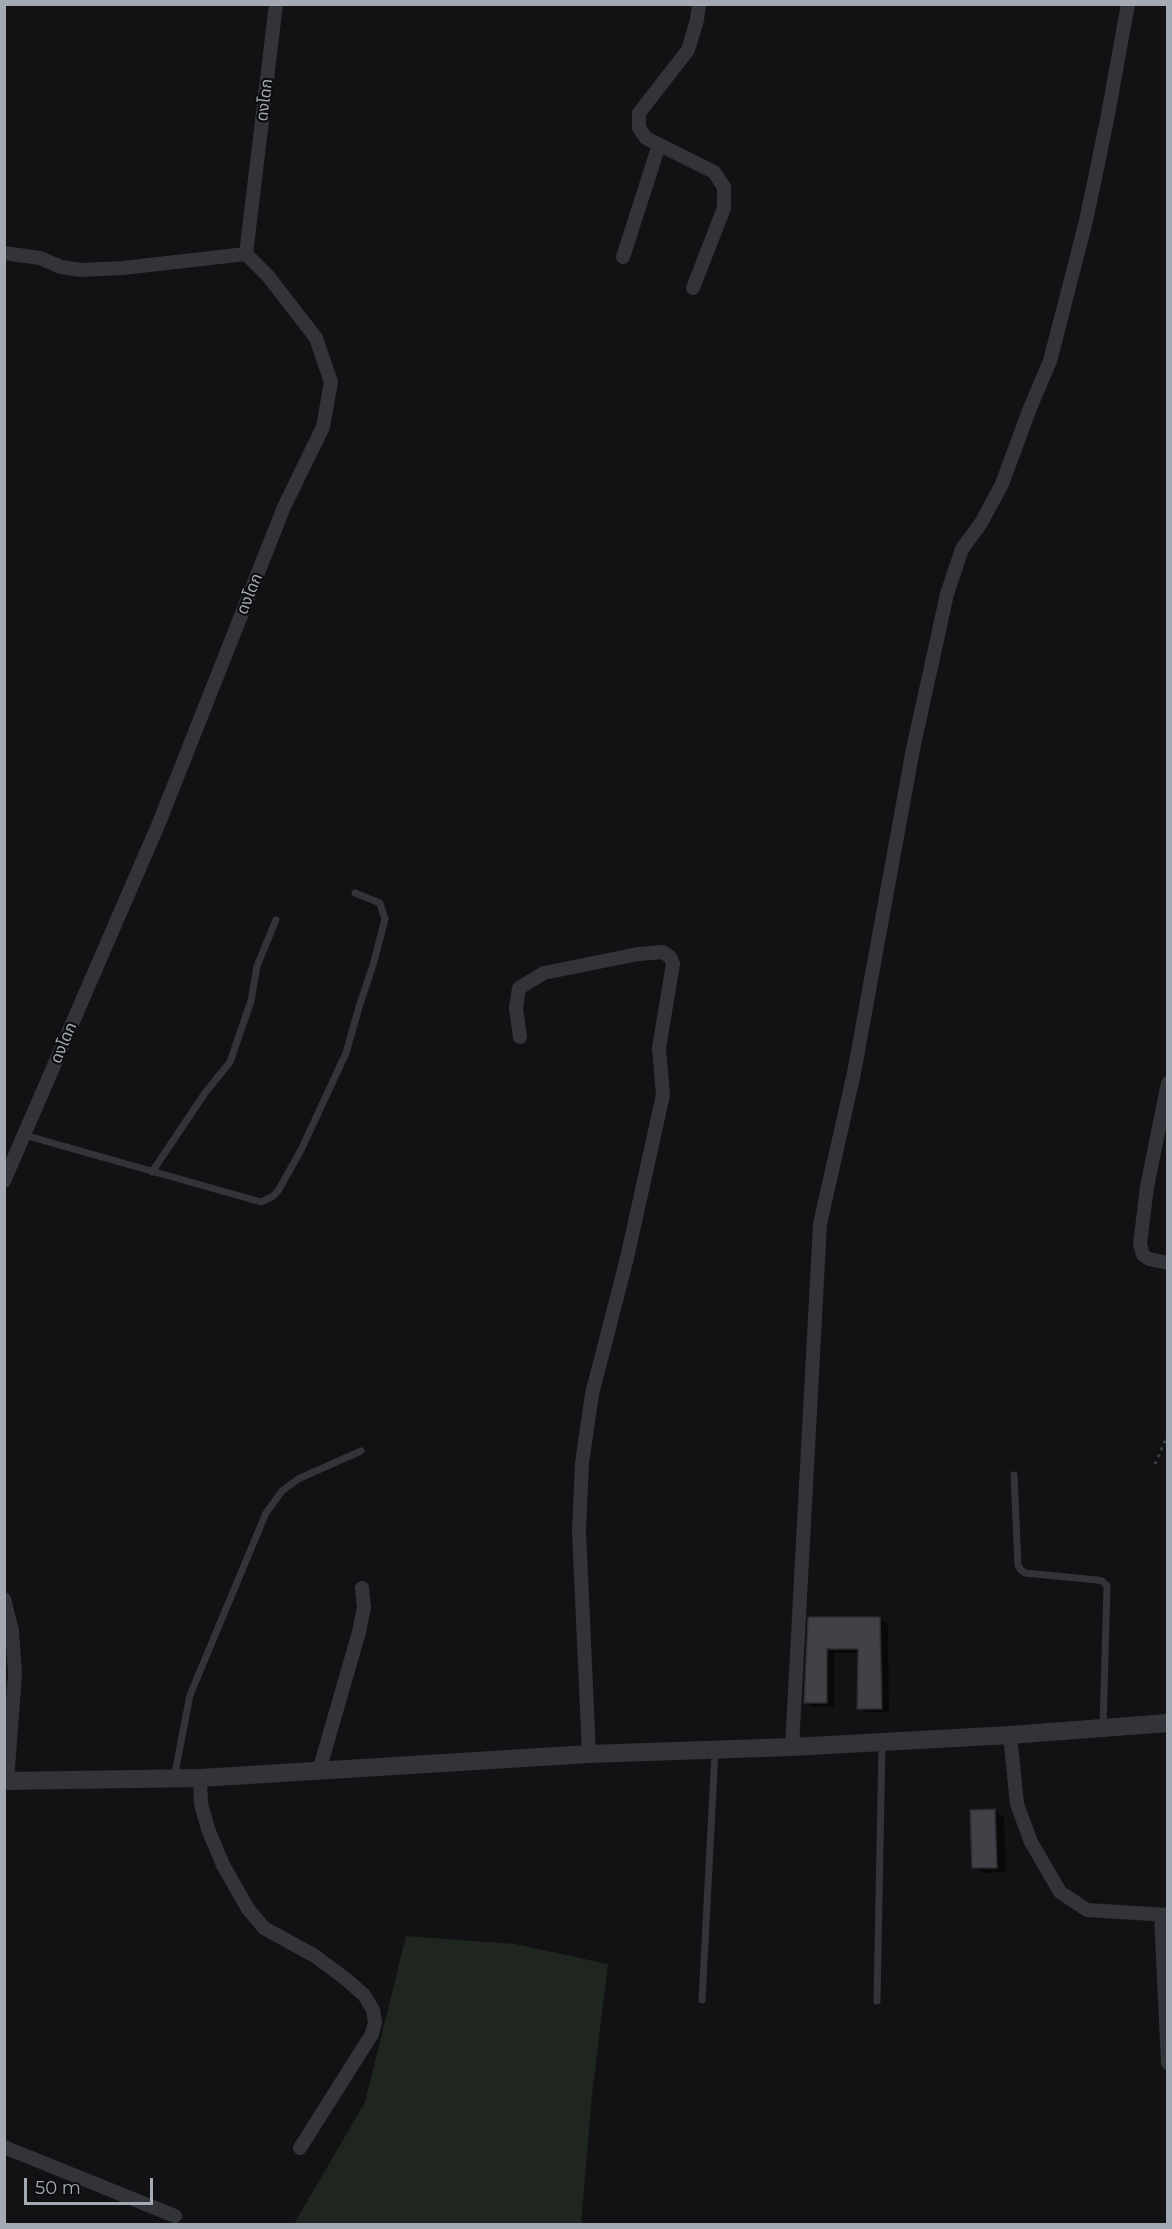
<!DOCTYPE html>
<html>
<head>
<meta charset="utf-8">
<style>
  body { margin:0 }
  #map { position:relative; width:1172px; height:2229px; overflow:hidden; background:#121214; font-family:Montserrat,sans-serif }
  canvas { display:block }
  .frame { position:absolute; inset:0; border:6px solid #a3aab4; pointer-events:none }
  .scale { position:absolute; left:24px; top:2178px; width:129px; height:27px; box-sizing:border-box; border:3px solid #a3aab4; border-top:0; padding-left:8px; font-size:18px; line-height:21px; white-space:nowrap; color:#a3aab4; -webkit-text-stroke:4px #0d0d0f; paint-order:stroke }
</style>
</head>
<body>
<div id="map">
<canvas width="1172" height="2229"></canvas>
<div class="frame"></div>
<div class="scale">50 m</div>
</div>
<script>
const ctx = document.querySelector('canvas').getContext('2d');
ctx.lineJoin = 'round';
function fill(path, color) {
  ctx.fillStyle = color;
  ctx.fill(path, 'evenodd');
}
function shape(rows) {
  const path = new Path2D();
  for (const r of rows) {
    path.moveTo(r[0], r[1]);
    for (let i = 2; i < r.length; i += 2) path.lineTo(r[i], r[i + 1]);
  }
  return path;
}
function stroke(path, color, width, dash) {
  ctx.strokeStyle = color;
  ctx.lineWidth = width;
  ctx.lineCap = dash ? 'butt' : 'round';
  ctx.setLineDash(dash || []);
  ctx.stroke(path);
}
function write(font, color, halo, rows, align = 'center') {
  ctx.font = font + ' Montserrat,"Noto Sans Thai",sans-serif';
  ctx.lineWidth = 4.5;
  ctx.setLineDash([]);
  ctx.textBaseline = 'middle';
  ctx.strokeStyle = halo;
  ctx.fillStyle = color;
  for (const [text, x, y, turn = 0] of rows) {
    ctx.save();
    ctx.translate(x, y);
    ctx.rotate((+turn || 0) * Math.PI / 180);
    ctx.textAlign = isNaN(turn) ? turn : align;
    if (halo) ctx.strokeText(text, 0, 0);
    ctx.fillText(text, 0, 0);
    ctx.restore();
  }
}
fill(shape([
  [406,1936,515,1944,608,1964,592,2095,581,2224,294,2224,365,2102]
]), '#1e261f');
fill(shape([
  [809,1619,880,1619,888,1623,889,1712,866,1712,858,1708,859,1653,834,1653,834,1707,813,1707,806,1703],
  [994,1811,1004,1817,1006,1872,983,1873,973,1867]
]), '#0007');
const building = shape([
  [808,1617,880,1617,882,1709,857,1709,858,1649,827,1649,827,1703,804,1703,808,1617],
  [995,1809,997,1868,972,1868,970,1810,995,1809]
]);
fill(building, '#414247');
stroke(building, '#2c2c30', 1.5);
stroke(shape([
  [1155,1464,1168,1434]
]), '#393c40', 3, [3, 4.5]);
stroke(shape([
  [24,1135,261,1202,272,1197,278,1191,301,1150,346,1053,359,1007,373,965,385,919,380,903,355,893],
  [152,1172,205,1093,230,1062,251,1001,257,966,276,920],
  [1014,1475,1018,1565,1020,1569,1025,1573,1097,1580,1102,1581,1107,1586,1103,1728],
  [174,1778,190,1695,266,1513,282,1491,298,1479,361,1451],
  [702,2000,715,1752],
  [877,2001,882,1744]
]), '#333439', 7);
stroke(shape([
  [4,253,40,258,61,267,81,270,123,268,246,254],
  [623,257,659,145],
  [693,288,724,208,724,187,714,172,646,138,639,128,639,113,688,50,697,20,699,4],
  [520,1037,516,1008,519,988,544,973,638,954,663,952,670,957,673,964,659,1048,663,1095,627,1258,592,1394,582,1463,579,1531,589,1754],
  [1168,1083,1147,1187,1140,1244,1143,1255,1149,1259,1168,1263],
  [4,1181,159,823,284,507,323,427,331,382,316,338,268,276,246,254,276,4],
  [4,1599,12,1631,15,1674,7,1781],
  [1010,1735,1017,1804,1031,1842,1060,1892,1087,1910,1168,1915],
  [792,1747,820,1224,854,1073,913,749,947,594,962,549,981,523,1002,484,1030,408,1050,361,1086,221,1107,120,1128,4],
  [319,1771,359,1632,364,1608,362,1588],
  [200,1778,201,1804,208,1829,223,1865,248,1909,264,1928,315,1956,347,1980,364,1995,373,2010,375,2022,372,2034,300,2148],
  [1161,1915,1168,2063],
  [4,2147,175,2216]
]), '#333439', 14);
stroke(shape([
  [4,1781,200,1778,589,1754,792,1747,1010,1735,1168,1723]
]), '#333439', 18);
write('16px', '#a3aab4', '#0d0d0f', [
  ["ดงโดก",265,100,-83],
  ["ดงโดก",250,594,-68],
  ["ดงโดก",64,1043,-67]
]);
</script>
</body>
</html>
